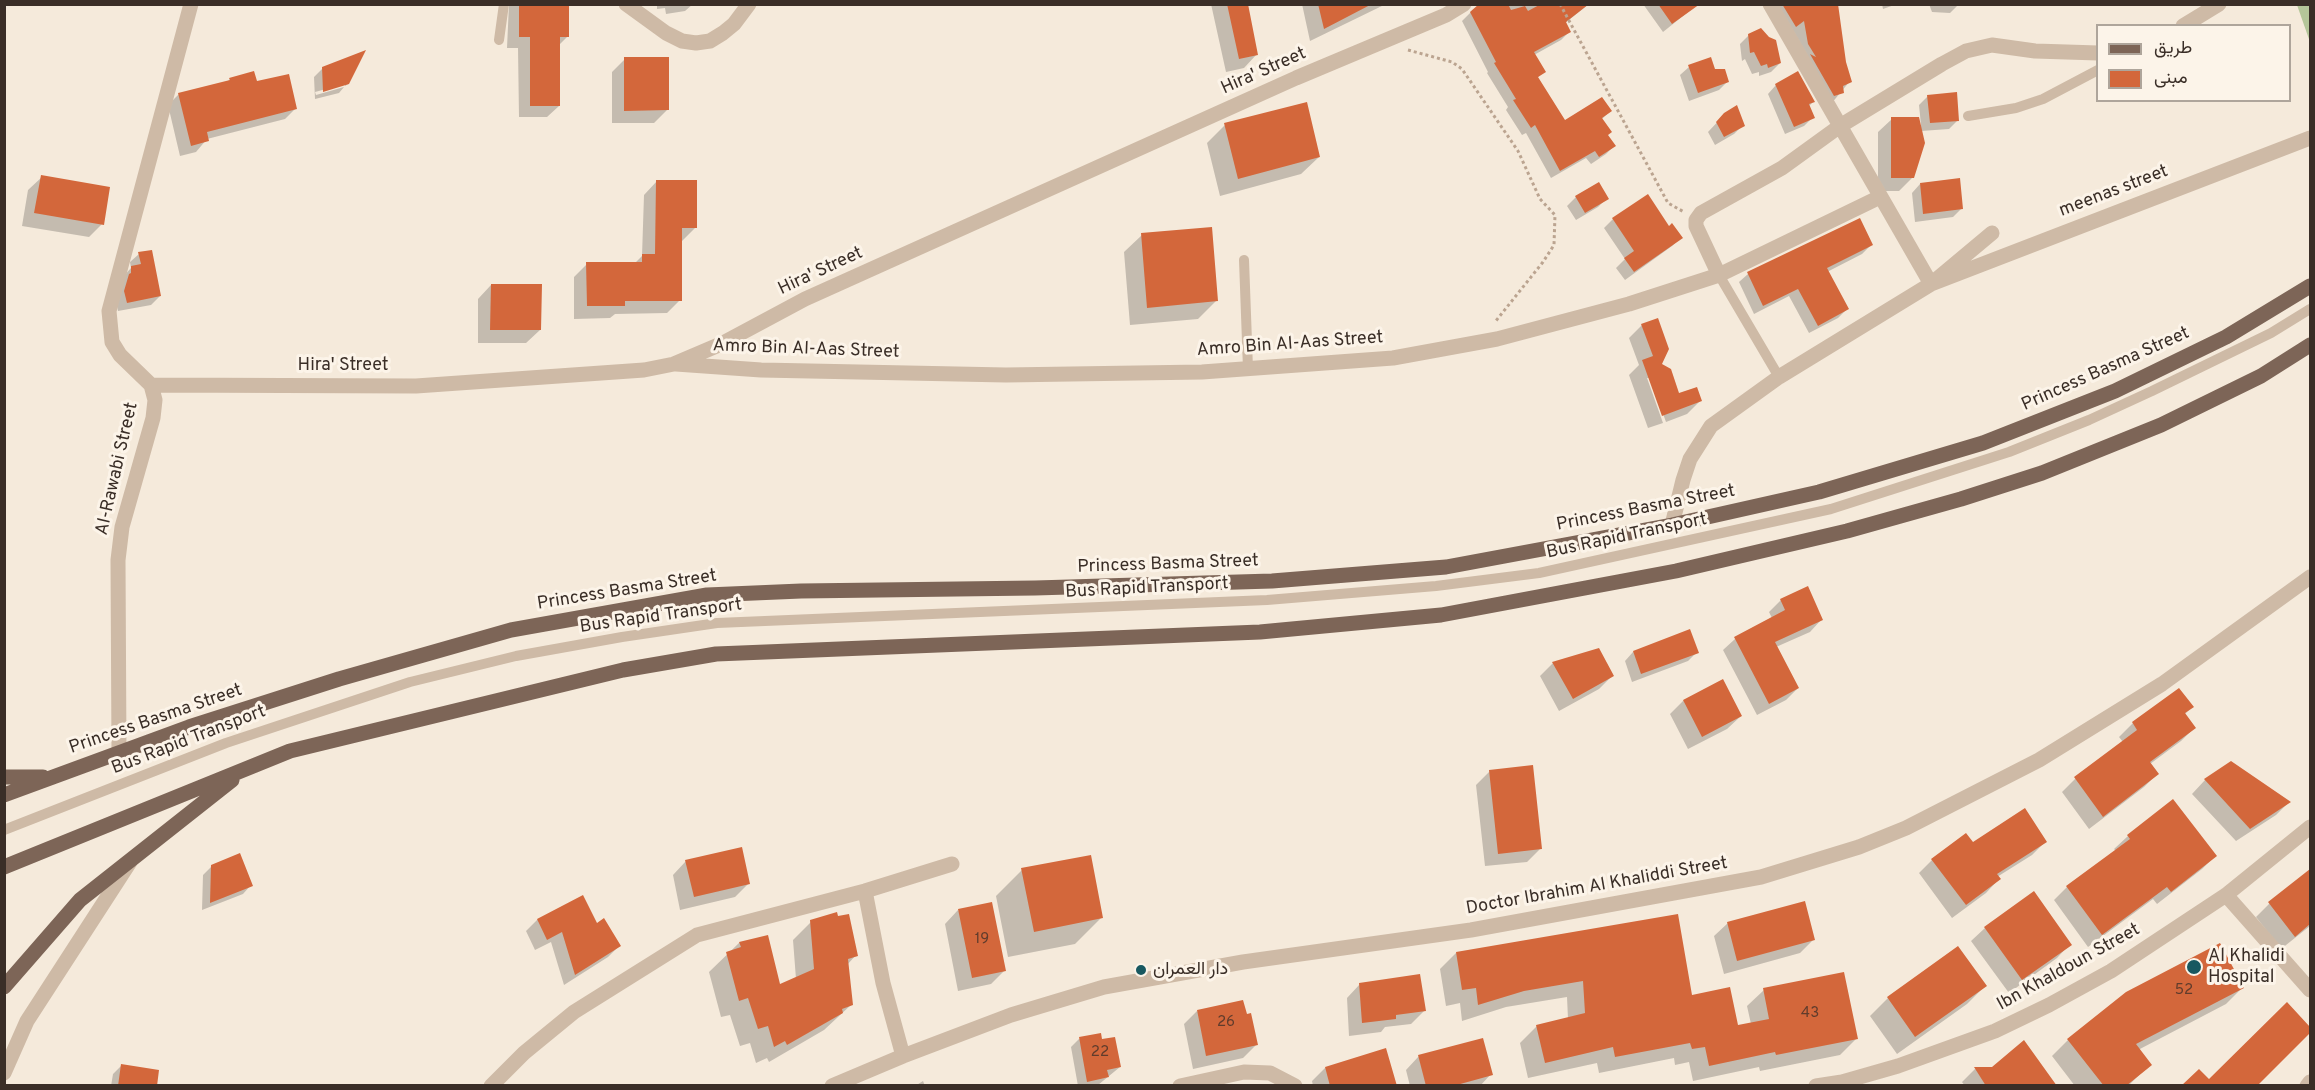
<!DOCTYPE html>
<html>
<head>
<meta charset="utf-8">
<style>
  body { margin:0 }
  #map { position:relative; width:2315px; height:1090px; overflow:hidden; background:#f5eadb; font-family:Overpass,Vazirmatn,sans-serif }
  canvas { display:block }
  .frame { position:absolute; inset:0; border:6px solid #3a2e27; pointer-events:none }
  .legend { position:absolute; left:2096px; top:24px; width:195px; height:78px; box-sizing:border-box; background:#fcf4e9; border:2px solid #aea59b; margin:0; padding:8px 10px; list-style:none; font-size:18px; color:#3a2e27 }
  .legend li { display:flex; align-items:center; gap:12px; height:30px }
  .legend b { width:30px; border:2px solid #aea59b }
</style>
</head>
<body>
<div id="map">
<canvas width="2315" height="1090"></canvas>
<div class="frame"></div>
<ul class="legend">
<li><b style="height:8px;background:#7d6557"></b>طريق</li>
<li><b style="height:16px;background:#d3673b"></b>مبنى</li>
</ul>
</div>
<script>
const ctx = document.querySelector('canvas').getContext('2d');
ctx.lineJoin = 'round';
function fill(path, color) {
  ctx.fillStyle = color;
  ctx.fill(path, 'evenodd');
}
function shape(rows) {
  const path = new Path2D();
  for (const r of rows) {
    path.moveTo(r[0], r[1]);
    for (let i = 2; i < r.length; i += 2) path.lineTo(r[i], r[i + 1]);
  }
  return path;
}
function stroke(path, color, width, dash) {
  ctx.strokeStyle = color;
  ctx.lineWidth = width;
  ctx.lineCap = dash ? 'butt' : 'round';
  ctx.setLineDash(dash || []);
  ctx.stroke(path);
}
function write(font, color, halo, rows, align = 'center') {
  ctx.font = font + ' Overpass,Vazirmatn,sans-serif';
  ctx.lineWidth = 6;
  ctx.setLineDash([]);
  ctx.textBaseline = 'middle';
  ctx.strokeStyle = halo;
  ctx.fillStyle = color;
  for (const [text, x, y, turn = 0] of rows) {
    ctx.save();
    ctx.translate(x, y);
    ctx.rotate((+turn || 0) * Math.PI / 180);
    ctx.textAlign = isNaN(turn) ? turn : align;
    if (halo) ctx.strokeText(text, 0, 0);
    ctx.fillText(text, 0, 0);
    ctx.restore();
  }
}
fill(shape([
  [2297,5,2310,5,2310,42]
]), '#b5c699');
fill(shape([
  [509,4,568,4,568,36,559,45,559,106,547,117,519,117,518,48,507,48],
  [657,4,693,4,685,11,666,14,665,8,657,9],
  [1211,4,1246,4,1257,54,1244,68,1226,72],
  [1302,4,1386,4,1310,41],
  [1482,4,1589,4,1565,23,1570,31,1561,40,1534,55,1544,72,1537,78,1565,122,1610,111,1602,119,1607,135,1614,146,1606,154,1591,164,1586,158,1551,178,1526,133,1522,135,1506,110,1508,107,1487,73,1488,72,1462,21,1474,9],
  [1643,4,1698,4,1663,32],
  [1768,4,1831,4,1850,81,1831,104],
  [1882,4,1897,4,1883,9],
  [1929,4,1959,4,1950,13,1932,12],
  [1749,35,1780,63,1771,72,1759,76,1759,72,1752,74,1745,59,1742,61,1740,44],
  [625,59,667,110,654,123,612,123,612,72],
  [1689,67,1714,71,1728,81,1719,90,1689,101,1680,75],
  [323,68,348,84,345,86,345,84,315,92,316,95,344,87,339,93,315,99,314,77],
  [230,79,255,83,296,108,285,119,207,139,196,152,180,156,168,105,179,94,227,82],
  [1776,85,1813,102,1808,107,1813,117,1804,126,1785,134,1768,94],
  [1928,96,1958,120,1949,129,1921,131,1912,178,1899,191,1878,191,1878,132,1892,119,1921,125,1919,105],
  [1725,114,1743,125,1734,134,1715,145,1708,132],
  [1225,125,1319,157,1301,174,1220,196,1207,143],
  [42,177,102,224,89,237,22,226,28,190],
  [657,181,695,228,682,241,680,300,667,313,615,314,610,318,574,319,574,277,587,264,635,263,642,256,644,195],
  [1920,184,1962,208,1953,217,1915,222,1912,193],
  [1576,197,1607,198,1598,207,1576,220,1567,206],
  [1613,219,1668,228,1681,237,1672,246,1625,280,1616,268,1625,259,1604,228],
  [1859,220,1871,245,1862,254,1827,272,1847,309,1838,318,1809,333,1789,296,1754,314,1739,282,1748,274],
  [1142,235,1216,301,1198,319,1130,325,1124,252],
  [139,254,160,296,151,305,118,311,116,301,123,277,131,268,130,262],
  [491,285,540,330,526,343,478,343,478,299],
  [1642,325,1660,365,1679,395,1700,401,1687,414,1666,422,1650,378,1647,378,1663,423,1648,428,1629,375,1639,365,1629,338],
  [1781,600,1821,620,1810,632,1776,647,1798,688,1786,700,1757,715,1723,650,1735,639,1772,618,1769,612],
  [1599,650,1613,675,1599,689,1559,711,1540,676,1553,663],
  [1633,652,1697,652,1688,661,1632,682,1625,661],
  [1722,681,1741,716,1727,729,1688,749,1670,714,1683,701],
  [2179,690,2192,707,2184,715,2194,728,2181,741,2150,764,2157,774,2144,787,2089,829,2062,792,2075,779,2123,742,2119,737,2133,723],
  [2231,763,2289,802,2276,815,2236,841,2192,794,2205,780],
  [1490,771,1540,849,1527,862,1485,866,1476,785],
  [2128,836,2215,856,2202,869,2157,904,2153,899,2088,947,2054,900,2067,887,2116,851,2114,849],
  [2045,842,2032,855,1997,877,1999,879,1986,893,1952,918,1919,873,1932,860,1972,844],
  [686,861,748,884,735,897,680,910,673,875],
  [212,866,251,885,243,894,202,910,203,875],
  [1022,870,1101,918,1075,944,1008,957,996,896],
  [2310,871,2310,926,2281,949,2256,917,2269,904],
  [2033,893,2070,944,2057,958,2009,993,1971,941,1985,928],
  [582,897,596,925,619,946,608,957,564,985,551,942,535,950,526,931,537,920],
  [958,910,1005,970,991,984,958,991,945,924],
  [811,922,856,955,847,965,852,1004,824,1030,769,1062,767,1058,756,1063,750,1043,740,1046,730,1015,721,1017,709,972,739,943,767,937,779,986,796,979,793,940],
  [1728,923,1813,940,1800,953,1724,974,1714,936],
  [1958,948,1985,986,1967,1004,1897,1054,1870,1016,1888,998],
  [1456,953,1691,997,1737,1027,1751,1024,1747,1006,1764,990,1856,1039,1840,1055,1760,1071,1759,1067,1693,1081,1689,1062,1675,1065,1674,1058,1599,1073,1597,1063,1528,1078,1520,1043,1537,1026,1568,1019,1567,997,1506,1007,1462,1021,1460,1003,1446,1006,1440,969],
  [1360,984,1425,1010,1411,1024,1385,1027,1381,1032,1349,1036,1347,998],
  [2242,988,2226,1004,2138,1050,2150,1064,2128,1086,2075,1086,2052,1056,2068,1040,2127,993],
  [1197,1011,1256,1045,1243,1058,1193,1069,1184,1024],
  [1079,1039,1101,1041,1120,1067,1098,1085,1078,1086,1071,1047],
  [1419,1056,1491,1074,1480,1086,1410,1086,1406,1070],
  [122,1065,155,1086,111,1086,113,1074],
  [1325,1068,1396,1086,1313,1086,1312,1081],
  [1975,1069,2056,1086,1965,1086,1962,1082],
  [923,1081,925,1086,915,1086]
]), '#0003');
fill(shape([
  [519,4,569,4,569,37,560,37,560,106,530,106,530,37,519,37],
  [1227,4,1248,4,1258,55,1239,59],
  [1318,4,1372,4,1324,29],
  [1479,4,1508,4,1511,10,1525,6,1528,11,1541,4,1589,4,1566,22,1571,32,1534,52,1546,72,1538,77,1565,120,1602,97,1612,111,1602,118,1612,132,1608,135,1616,146,1599,157,1595,151,1560,171,1535,125,1531,128,1513,100,1516,99,1494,63,1496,62,1470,12],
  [1658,4,1700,4,1672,24],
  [1782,4,1838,4,1846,62,1852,82,1843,86,1844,93,1834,96,1810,54,1816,57,1808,44,1804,21,1796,27],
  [1761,28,1769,37,1776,40,1781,63,1768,68,1767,64,1761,66,1754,52,1750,53,1748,34],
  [366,50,349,84,323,92,322,67],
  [624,57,669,57,669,110,624,111],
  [1711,57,1715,69,1725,69,1729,82,1698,93,1688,65],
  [254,71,257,81,289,74,297,109,207,132,209,141,191,146,178,93,230,80,229,78],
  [1798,71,1815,102,1809,104,1815,118,1794,127,1775,84],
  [1957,92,1959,121,1930,123,1927,95],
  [1307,102,1320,157,1238,179,1224,123],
  [1737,105,1745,126,1724,137,1716,122,1724,113],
  [1891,117,1919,117,1925,143,1914,178,1891,178],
  [41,175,110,187,104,225,34,213],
  [1960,178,1963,209,1923,214,1920,183],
  [656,180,697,180,697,228,682,228,682,301,625,301,625,306,587,306,586,262,642,262,642,254,655,254],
  [1599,182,1609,199,1585,213,1575,196],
  [1648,194,1669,226,1672,223,1683,238,1634,272,1624,258,1634,251,1612,218],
  [1860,218,1873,245,1827,268,1849,309,1818,326,1798,289,1763,306,1747,272],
  [1212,227,1218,301,1147,308,1141,233],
  [152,250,161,296,127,303,124,291,129,274,131,273,131,266,141,264,138,252],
  [491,284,542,284,541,330,490,330],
  [1658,318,1669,349,1662,364,1671,369,1679,393,1697,387,1702,401,1662,416,1642,360,1653,356,1641,324],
  [1808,586,1823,620,1775,642,1799,688,1769,704,1734,637,1785,610,1780,599],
  [1690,629,1699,653,1641,674,1633,651],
  [1599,648,1614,676,1573,699,1552,662],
  [1723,679,1742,716,1702,737,1683,700],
  [2179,688,2194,707,2185,713,2196,728,2150,762,2159,774,2103,817,2074,777,2137,730,2132,722],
  [2231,761,2291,802,2250,829,2204,779],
  [1533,765,1542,849,1498,854,1489,770],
  [2173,799,2217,856,2171,892,2167,887,2102,935,2066,886,2130,839,2127,835],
  [2025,808,2047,842,1997,874,2001,879,1966,905,1931,859,1966,833,1973,842],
  [742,847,750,884,694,897,685,860],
  [240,853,253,886,210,903,211,865],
  [1091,855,1103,918,1034,932,1021,868],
  [2310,869,2310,924,2295,937,2268,902],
  [2034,891,2072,945,2022,980,1984,927],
  [583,895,597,923,604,918,621,946,575,975,562,932,547,940,537,919],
  [1805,901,1815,940,1737,961,1727,922],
  [992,902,1006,971,972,978,958,909],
  [837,912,838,916,849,914,858,956,848,959,853,1005,842,1009,843,1013,787,1045,785,1041,774,1047,768,1026,758,1029,748,998,739,1001,726,952,741,947,739,942,768,935,780,984,814,969,810,920],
  [1678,914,1692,995,1730,987,1738,1025,1769,1019,1763,988,1844,972,1858,1039,1776,1055,1775,1052,1709,1066,1705,1047,1692,1049,1690,1043,1615,1057,1613,1047,1545,1063,1536,1025,1585,1013,1583,981,1524,991,1478,1005,1476,988,1462,990,1456,952],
  [2220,943,2244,988,2136,1044,2152,1065,2126,1086,2104,1086,2067,1039,2126,992],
  [1958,946,1987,986,1915,1037,1887,997],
  [1420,974,1426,1011,1396,1015,1396,1019,1362,1023,1359,983],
  [1243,1000,1247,1014,1251,1013,1258,1045,1206,1056,1197,1010],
  [2287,1002,2310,1027,2310,1033,2257,1086,2181,1086,2199,1069,2209,1079],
  [1101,1033,1102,1039,1115,1037,1121,1067,1107,1070,1109,1077,1087,1082,1079,1037],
  [1483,1038,1493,1075,1453,1086,1426,1086,1418,1055],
  [2024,1040,2057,1086,1986,1086,1974,1067,1992,1067],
  [1386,1048,1397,1086,1330,1086,1325,1067],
  [121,1064,159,1070,157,1086,118,1086]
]), '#d3673b');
stroke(shape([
  [1560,4,1668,203,1684,212],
  [1408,50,1452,62,1462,69,1518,151,1540,199,1555,215,1554,245,1543,262,1495,322]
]), '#bba490', 3, [3, 3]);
stroke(shape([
  [499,40,504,4],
  [1968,116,2016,108,2043,99,2098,70],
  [1244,260,1248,369],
  [1719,275,1779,377],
  [4,830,226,743,410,682,516,656,622,637,717,623,1267,600,1436,586,1539,573,1831,509,2009,452,2089,420,2152,391,2271,333,2310,309]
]), '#cebaa6', 10);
stroke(shape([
  [626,4,666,33,682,41,696,43,710,41,723,33,734,24,749,4],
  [1770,4,1931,284,2310,138],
  [2183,26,2219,4],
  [1719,275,1696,226,1696,220,1701,213,1782,168,1840,126,1942,64,1966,51,1992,45,2035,51,2098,53],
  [676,364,761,370,1006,375,1202,372,1393,358,1497,339,1629,304,1719,275,1880,197],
  [151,385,416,386,644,370,674,364,721,344,805,299,1296,78,1446,15,1464,4],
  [1672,525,1683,480,1690,459,1711,426,1779,377,1931,284,1992,233],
  [119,753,118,560,122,527,153,418,155,400,151,385,120,355,112,342,109,311,191,4],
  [865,891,883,983,903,1056],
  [2226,895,2310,990],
  [4,1073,27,1021,130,862],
  [491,1086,524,1053,574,1012,697,935,865,891,952,864],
  [832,1086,903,1056,1011,1015,1104,987,1243,962,1471,930,1761,877,1859,847,1906,828,2039,760,2162,684,2310,577],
  [1180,1086,1244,1072,1270,1073,1295,1086],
  [1816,1086,1842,1082,1898,1066,1995,1031,2049,1005,2111,971,2226,895,2310,827],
  [2307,1086,2310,1082]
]), '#cebaa6', 15);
stroke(shape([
  [4,777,43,777],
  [4,795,189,727,339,679,511,630,707,595,801,591,1035,588,1272,581,1446,567,1672,525,1819,492,1983,443,2115,391,2226,337,2310,286],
  [4,867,290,751,623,670,716,654,1260,632,1441,615,1676,571,1847,531,1961,499,2042,473,2161,425,2261,376,2310,345],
  [4,987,80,900,232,780]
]), '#7d6557', 15);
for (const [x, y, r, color] of [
  [2194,967,8,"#185860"],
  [1141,970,6,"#185860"]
]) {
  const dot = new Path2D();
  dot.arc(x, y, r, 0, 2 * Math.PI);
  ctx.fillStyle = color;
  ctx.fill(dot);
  stroke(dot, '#fcf4e9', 2);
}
write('15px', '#603c2c', null, [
  ["19",982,940],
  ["52",2184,991],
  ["43",1810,1014],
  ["26",1226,1023],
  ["22",1100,1053]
]);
write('18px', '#3a2e27', '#fcf4e9', [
  ["Hira' Street",1264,72,-24],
  ["meenas street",2114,192,-21],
  ["Hira' Street",821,272,-25],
  ["Amro Bin Al-Aas Street",1290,345,-4],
  ["Amro Bin Al-Aas Street",806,350,2],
  ["Hira' Street",343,366],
  ["Princess Basma Street",2106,370,-24],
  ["Al-Rawabi Street",118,469,-77],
  ["Princess Basma Street",1646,509,-11],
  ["Bus Rapid Transport",1627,537,-12],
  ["Princess Basma Street",1168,565,-2],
  ["Bus Rapid Transport",1147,589,-3],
  ["Princess Basma Street",627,591,-9],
  ["Bus Rapid Transport",661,617,-8],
  ["Princess Basma Street",156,720,-19],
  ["Bus Rapid Transport",189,741,-21],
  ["Doctor Ibrahim Al Khaliddi Street",1597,887,-10],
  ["Ibn Khaldoun Street",2069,968,-29]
]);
write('18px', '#3a2e27', '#fcf4e9', [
  ["Al Khalidi",2208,957],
  ["Hospital",2208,978],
  ["دار العمران",1153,970]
], 'left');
</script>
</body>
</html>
